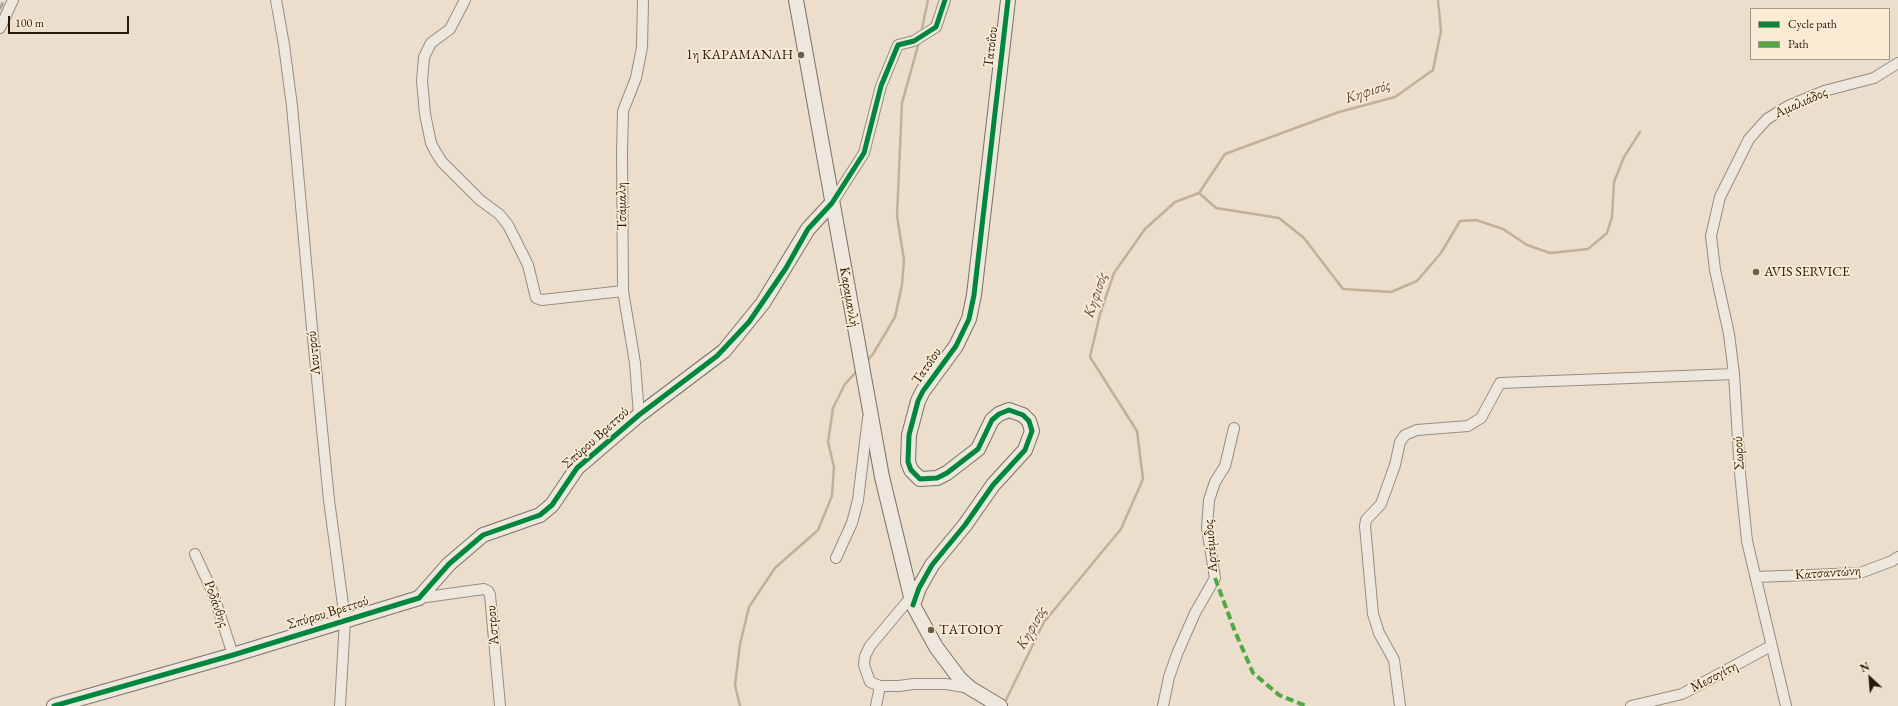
<!DOCTYPE html>
<html>
<head>
<meta charset="utf-8">
<style>
  body { margin:0 }
  #map { position:relative; width:1898px; height:706px; overflow:hidden; background:#ebdecc; font-family:"EB Garamond",serif }
  canvas { display:block }
  .legend { position:absolute; left:1750px; top:8px; width:140px; height:52px; box-sizing:border-box; background:#faebd5; border:1px solid #a69783; margin:0; padding:5px 7px; list-style:none; font-size:12px; color:#281909 }
  .legend li { display:flex; align-items:center; gap:8px; height:20px }
  .legend b { width:20px; border:1px solid #a69783 }
  .north { position:absolute; left:1850px; top:658px; width:40px; height:40px; -webkit-text-stroke:3px #faebd5; paint-order:stroke; rotate:334deg; font-size:11px; font-weight:700; line-height:16px; text-align:center; color:#281909 }
  .north::after { content:''; display:block; margin:auto; width:14px; height:18px; background:#281909; clip-path:polygon(50% 0,100% 100%,50% 72%,0 100%) }
  .scale { position:absolute; left:8px; top:16px; width:121px; height:18px; box-sizing:border-box; border:2px solid #281909; border-top:0; padding-left:5px; font-size:12px; line-height:14px; white-space:nowrap; color:#281909; -webkit-text-stroke:3px #faebd5; paint-order:stroke }
</style>
</head>
<body>
<div id="map">
<canvas width="1898" height="706"></canvas>
<ul class="legend">
<li><b style="height:5px;background:#00873e"></b>Cycle path</li>
<li><b style="height:5px;background:#53a941"></b>Path</li>
</ul>
<div class="north">N</div>
<div class="scale">100 m</div>
</div>
<script>
const ctx = document.querySelector('canvas').getContext('2d');
ctx.lineJoin = 'round';
function shape(rows) {
  const path = new Path2D();
  for (const r of rows) {
    path.moveTo(r[0], r[1]);
    for (let i = 2; i < r.length; i += 2) path.lineTo(r[i], r[i + 1]);
  }
  return path;
}
function stroke(path, color, width, dash) {
  ctx.strokeStyle = color;
  ctx.lineWidth = width;
  ctx.lineCap = dash ? 'butt' : 'round';
  ctx.setLineDash(dash || []);
  ctx.stroke(path);
}
function write(font, color, halo, rows, align = 'center') {
  ctx.font = font + ' "EB Garamond",serif';
  ctx.lineWidth = 3.5;
  ctx.setLineDash([]);
  ctx.textBaseline = 'middle';
  ctx.strokeStyle = halo;
  ctx.fillStyle = color;
  for (const [text, x, y, turn = 0] of rows) {
    ctx.save();
    ctx.translate(x, y);
    ctx.rotate((+turn || 0) * Math.PI / 180);
    ctx.textAlign = isNaN(turn) ? turn : align;
    if (halo) ctx.strokeText(text, 0, 0);
    ctx.fillText(text, 0, 0);
    ctx.restore();
  }
}
stroke(shape([
  [921,33,928,0],
  [1199,193,1216,208,1279,218,1304,238,1343,289,1391,292,1417,281,1441,253,1460,221,1476,220,1503,229,1527,245,1550,253,1588,249,1607,233,1612,217,1614,182,1624,157,1640,132],
  [866,362,873,354,895,317,902,285,904,260,897,216,902,103,919,42],
  [1004,704,1044,622,1121,529,1143,479,1137,431,1090,357,1100,314,1114,273,1145,229,1175,202,1199,193,1225,154,1339,112,1395,97,1433,70,1441,31,1438,0],
  [740,706,735,685,740,644,749,607,775,568,818,530,832,496,834,467,828,442,833,408,845,384,858,370]
]), '#c2b098', 2.5);
const street = shape([
  [276,0,284,45,292,106,312,328,329,500,345,620,340,706],
  [465,0,450,29,431,43,424,57,422,81,425,114,431,143,435,151,442,162,480,200,499,214,508,225,528,265,536,298,542,300,623,291],
  [0,28,13,0],
  [832,203,864,153,881,86,898,45,914,41,936,27,945,0],
  [639,415,635,363,623,291,622,152,623,111,636,78,642,47,643,0],
  [195,554,213,593,233,655],
  [836,558,852,523,858,500,868,418],
  [1756,577,1860,573,1892,561,1898,557],
  [911,597,870,646,865,656,864,665,870,682,880,686,899,686,913,684,946,684,970,688],
  [419,598,484,589,488,591,490,595,500,706],
  [876,706,880,686],
  [1163,706,1169,677,1177,654,1195,613,1215,578,1207,528,1209,500,1215,482,1225,466,1234,428],
  [1400,706,1394,660,1379,633,1373,614,1365,526,1366,520,1381,504,1395,465,1400,442,1405,435,1417,430,1468,426,1481,418,1500,383,1734,374],
  [1631,706,1682,694,1771,646],
  [1786,706,1747,541,1740,473,1734,374,1729,334,1715,270,1711,236,1720,197,1749,139,1767,119,1790,105,1824,91,1874,78,1898,63]
]);
const secondary = shape([
  [796,0,882,477,913,605,936,647,960,679,970,688,1000,706],
  [913,605,919,588,932,565,965,525,993,485,1025,450,1032,431,1029,421,1023,415,1009,410,999,414,992,420,978,449,947,473,937,478,920,479,911,470,908,462,909,435,918,401,923,391,956,346,969,319,974,295,1008,0],
  [54,706,233,655,419,598,449,564,483,535,540,515,552,505,577,468,639,415,724,351,763,303,808,229,832,203]
]);
stroke(street, '#968d80', 12);
stroke(secondary, '#7a7266', 16);
stroke(street, '#eee7de', 10);
stroke(secondary, '#eee7de', 14);
stroke(shape([
  [0,9,4,0]
]), '#a7a097', 2.5, [7, 7]);
stroke(shape([
  [1215,578,1234,629,1253,673,1279,695,1306,706]
]), '#53a941', 4, [8, 4]);
stroke(shape([
  [913,605,919,588,932,565,965,525,993,485,1025,450,1032,431,1029,421,1023,415,1009,410,999,414,992,420,978,449,947,473,937,478,920,479,911,470,908,462,909,435,918,401,923,391,956,346,969,319,974,295,1008,0],
  [54,706,233,655,419,598,449,564,483,535,540,515,552,505,577,468,639,415,717,356,749,322,786,268,808,229,832,203,864,153,881,86,898,45,914,41,936,27,945,0]
]), '#00873e', 5);
for (const [x, y, r, color] of [
  [801,55,4,"#6c5e4d"],
  [1756,272,4,"#6c5e4d"],
  [931,630,4,"#6c5e4d"]
]) {
  const dot = new Path2D();
  dot.arc(x, y, r, 0, 2 * Math.PI);
  ctx.fillStyle = color;
  ctx.fill(dot);
  stroke(dot, '#faebd5', 1.5);
}
write('14px', '#281909', '#faebd5', [
  ["Τατοΐου",991,47,-83],
  ["Αμαλιάδος",1801,103,-24],
  ["Τσάμαλη",622,206,-91],
  ["Καραμανλή",849,297,80],
  ["Λουτρού",314,353,-96],
  ["Τατοΐου",927,366,-55],
  ["Σπύρου Βρεττού",596,438,-42],
  ["Σωρού",1739,453,-93],
  ["Αρτέμιδος",1211,546,-95],
  ["Κατσαντώνη",1828,573,-4],
  ["Ροδάνθης",216,604,70],
  ["Σπύρου Βρεττού",328,613,-17],
  ["Άστρου",493,625,-95],
  ["Μεσογίτη",1714,677,-28]
]);
write('14px', '#281909', '#faebd5', [
  ["1η ΚΑΡΑΜΑΝΛΗ",793,55,"right"],
  ["AVIS SERVICE",1764,272],
  ["ΤΑΤΟΙΟΥ",939,630]
], 'left');
write('italic 15px', '#5f4d39', '#faebd5', [
  ["Κηφισός",1368,92,-18],
  ["Κηφισός",1096,295,-71],
  ["Κηφισός",1032,628,-60]
]);
</script>
</body>
</html>
